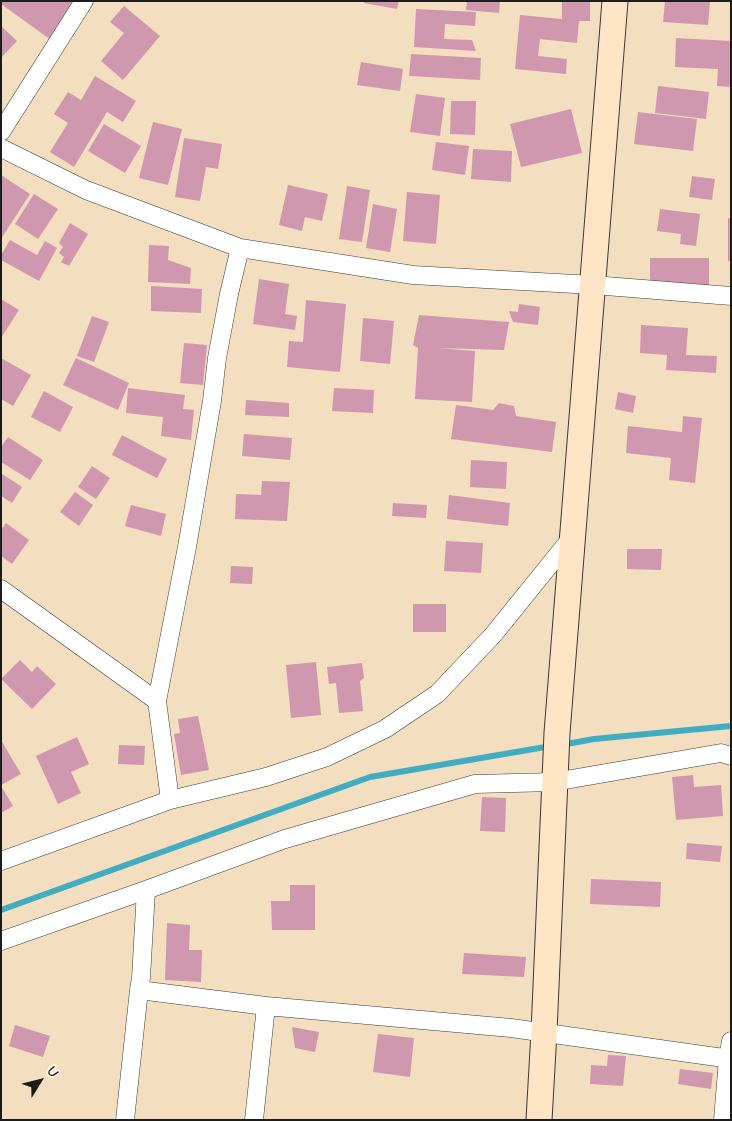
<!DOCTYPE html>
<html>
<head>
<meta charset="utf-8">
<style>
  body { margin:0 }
  #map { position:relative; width:732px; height:1121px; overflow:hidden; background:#f3dec0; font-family:"Comic Neue",sans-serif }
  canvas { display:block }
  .frame { position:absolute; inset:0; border:2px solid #1c1c1c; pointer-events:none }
  .north { position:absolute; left:15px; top:1056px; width:50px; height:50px; -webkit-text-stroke:4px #fcf5e5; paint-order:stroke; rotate:54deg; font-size:14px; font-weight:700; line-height:20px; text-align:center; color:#1c1c1c }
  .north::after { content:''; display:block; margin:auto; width:18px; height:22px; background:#1c1c1c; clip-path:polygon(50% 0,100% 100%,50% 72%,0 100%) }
</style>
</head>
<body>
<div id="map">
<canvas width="732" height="1121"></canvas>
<div class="frame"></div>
<div class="north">U</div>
</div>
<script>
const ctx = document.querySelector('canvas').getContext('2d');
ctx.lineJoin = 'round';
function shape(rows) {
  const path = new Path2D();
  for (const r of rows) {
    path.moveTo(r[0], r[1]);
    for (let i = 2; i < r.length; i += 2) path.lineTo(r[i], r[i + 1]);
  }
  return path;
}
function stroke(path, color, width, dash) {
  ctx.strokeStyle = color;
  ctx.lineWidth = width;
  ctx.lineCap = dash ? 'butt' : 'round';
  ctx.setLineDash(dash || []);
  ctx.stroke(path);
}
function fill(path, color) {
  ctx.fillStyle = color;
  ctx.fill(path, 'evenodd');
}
stroke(shape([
  [561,745,594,739,731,726],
  [1,910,370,777,551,746]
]), '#42adc1', 6);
fill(shape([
  [1,1,76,1,51,40,1,4],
  [364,1,399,1,397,9,364,3],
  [467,1,500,1,499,13,466,10],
  [562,1,590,1,590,21,579,21,577,43,540,39,538,56,567,59,566,74,515,69,520,15,562,19],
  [665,1,710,2,708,25,663,22],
  [124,6,160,36,123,80,101,61,124,33,110,22],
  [416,9,476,12,475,26,445,24,444,39,472,40,476,51,414,47],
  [1,26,17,41,1,58],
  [676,38,731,41,731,87,717,86,718,69,675,67],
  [411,54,481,58,480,80,409,76],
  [361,62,403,69,400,91,357,85],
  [95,76,136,101,123,122,107,112,74,167,50,152,68,123,54,114,68,92,81,100],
  [658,86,709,92,706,119,655,113],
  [416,94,445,98,440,136,410,132],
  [451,101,476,101,475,135,450,134],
  [571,109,582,153,521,167,510,124],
  [638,112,697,119,693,151,634,144],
  [153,122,182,129,168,185,139,178],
  [104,124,141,146,125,173,88,151],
  [184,138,222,144,218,169,206,167,200,201,175,197],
  [436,142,469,146,465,175,432,170],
  [473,149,512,151,511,182,471,179],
  [1,175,30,194,1,239],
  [692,176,715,179,712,200,689,197],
  [288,185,328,194,322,221,305,217,302,231,279,225],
  [347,186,370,190,362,242,339,239],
  [407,192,440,195,436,244,403,241],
  [34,194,58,209,38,239,15,224],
  [373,204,397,209,390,252,366,248],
  [660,209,700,214,696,246,680,244,681,234,657,231],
  [728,218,731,218,731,261,728,261],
  [70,223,88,234,69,266,61,262,64,257,59,253,63,247,59,243],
  [10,240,37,255,45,241,57,248,39,281,1,260,1,255],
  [149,245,169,246,168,260,191,268,190,284,148,282],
  [650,258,709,258,709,287,650,287],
  [259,279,289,284,285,314,297,316,295,330,253,324],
  [151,286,202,289,201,313,151,311],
  [1,299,19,310,1,338],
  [306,300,346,304,340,372,287,367,289,341,303,342],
  [519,304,540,307,538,325,513,322,509,311,518,312],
  [419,315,509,322,504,350,436,348,475,351,472,402,415,399,418,348,413,345],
  [92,316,109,322,94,362,77,356],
  [363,318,394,321,390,364,360,361],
  [641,325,688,328,686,355,717,356,716,373,666,370,667,355,640,353],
  [184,343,207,345,203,385,180,383],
  [1,358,31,375,13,406,1,399],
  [76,358,129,383,118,410,63,385],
  [128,388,185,395,183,409,194,410,191,440,161,436,163,417,126,413],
  [334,388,374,390,373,413,332,411],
  [44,391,73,407,60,432,31,417],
  [618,392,636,396,633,413,615,409],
  [246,400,289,403,289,417,245,415],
  [499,403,514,406,516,416,556,422,552,452,451,439,456,405,493,410],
  [683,416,702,418,695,483,669,480,671,458,626,453,628,426,682,432],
  [244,434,292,438,290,460,242,456],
  [122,435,167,459,157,478,112,455],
  [8,437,43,460,30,480,1,462,1,447],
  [471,460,507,462,506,489,470,487],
  [92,466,110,478,96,499,78,487],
  [1,473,22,487,12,503,1,496],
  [262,481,290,482,287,521,235,519,236,494,261,495],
  [75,492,93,505,79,526,60,512],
  [449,495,510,503,508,526,447,519],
  [393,503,427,505,426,518,392,516],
  [131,505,166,514,161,536,125,526],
  [6,523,29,540,12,564,1,556,1,530],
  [446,541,483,543,481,573,444,571],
  [627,549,662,549,661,570,627,569],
  [231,566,253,567,252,584,230,583],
  [413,604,446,604,446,632,413,632],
  [20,660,32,672,37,666,56,684,32,709,1,679],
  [316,662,321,715,291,718,286,665],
  [362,663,364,678,360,681,363,711,339,713,336,683,329,684,327,667],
  [198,716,209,770,181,775,174,734,180,733,178,719],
  [77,737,89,764,71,772,81,793,58,804,36,756],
  [1,740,21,774,1,785],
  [119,745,145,746,144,765,118,764],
  [693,775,694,787,721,785,723,816,676,820,672,777],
  [1,786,13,806,1,813],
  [482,797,506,798,505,832,480,831],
  [687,843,722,846,720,862,686,859],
  [591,879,661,882,660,907,590,904],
  [290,885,315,885,315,930,272,930,271,901,290,901],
  [167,923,190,925,189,950,202,950,201,982,165,980],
  [464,953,526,957,524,977,462,974],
  [15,1025,50,1036,43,1057,9,1046],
  [292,1027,319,1032,315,1052,295,1048],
  [378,1034,414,1038,410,1077,373,1072],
  [608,1055,626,1056,623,1086,590,1084,591,1065,607,1066],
  [680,1069,713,1073,711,1089,678,1084]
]), '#cf98ae');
const street = shape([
  [1,132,84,1],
  [1,148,86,190,240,248,413,275,593,285,731,296],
  [1,589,157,701],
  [170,800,157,701,187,547,212,401,217,358,229,294,240,248],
  [1,861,170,800,266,777,327,757,385,729,437,694,493,635,573,536],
  [1,941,146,890],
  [139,990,266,1006,511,1028,731,1059],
  [125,1120,139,990,141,978,146,890,285,839,475,784,554,782,721,753,731,756],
  [254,1120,266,1006],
  [723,1120,728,1059,731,1041]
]);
const secondary = shape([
  [539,1120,544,1032,557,733,615,1]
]);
stroke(street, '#3c3935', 19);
stroke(secondary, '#3c3935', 27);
stroke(street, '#fff', 18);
stroke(secondary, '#fee5c5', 25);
</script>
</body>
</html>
